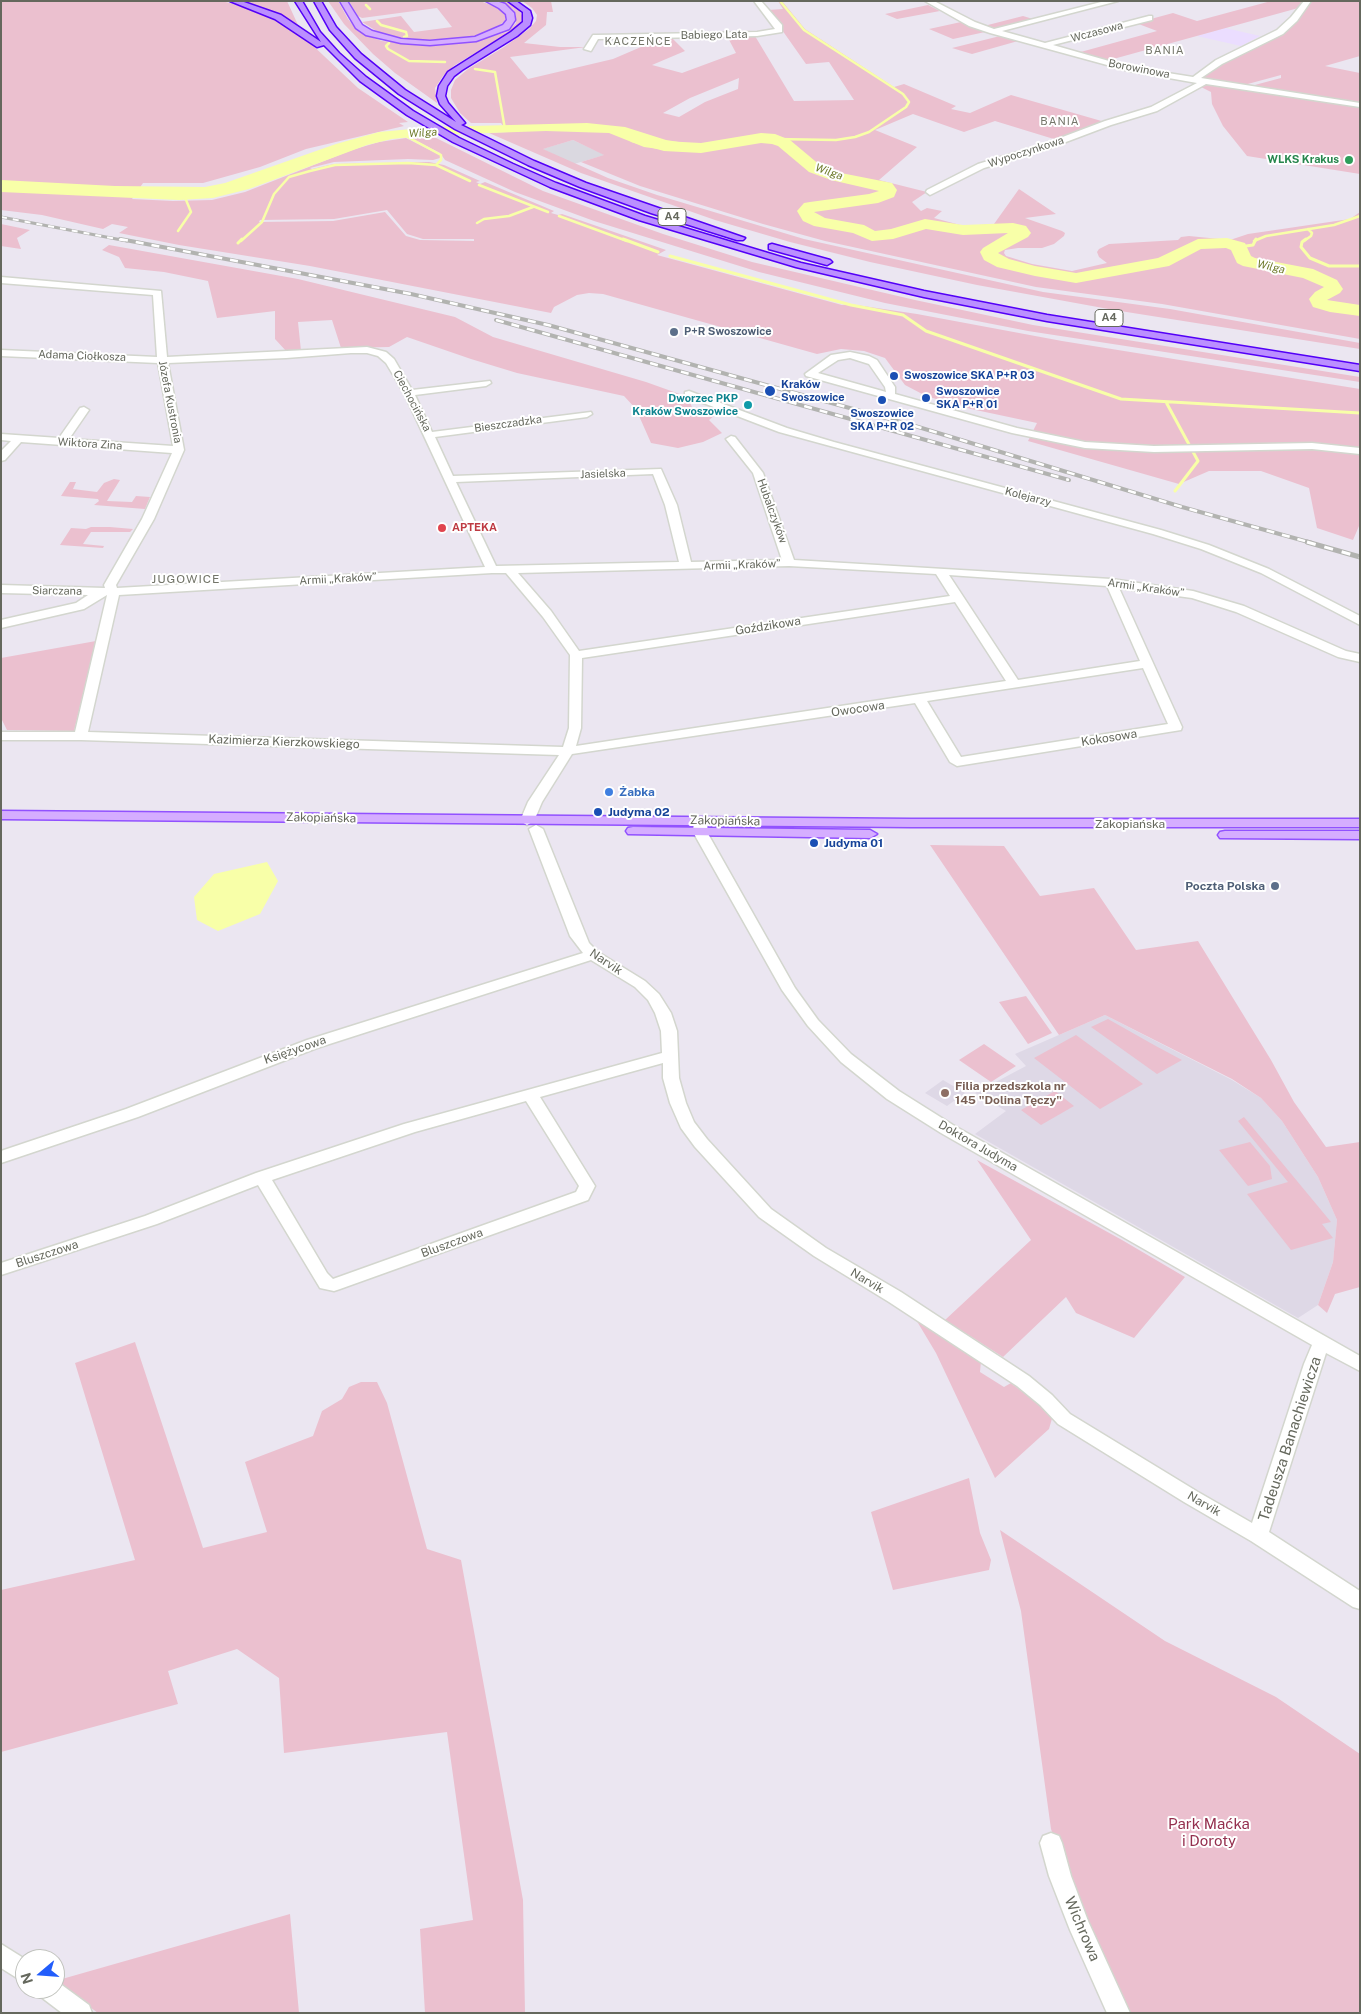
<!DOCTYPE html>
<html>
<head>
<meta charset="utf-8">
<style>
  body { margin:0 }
  #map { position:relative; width:1361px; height:2014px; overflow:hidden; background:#ebe6f1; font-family:"Public Sans",sans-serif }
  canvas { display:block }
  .frame { position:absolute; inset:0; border:2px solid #65685d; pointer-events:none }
  .north { position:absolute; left:15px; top:1949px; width:50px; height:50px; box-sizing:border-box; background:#fff; border:1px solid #c1c3be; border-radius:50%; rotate:252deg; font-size:14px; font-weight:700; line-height:20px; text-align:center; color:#65685d }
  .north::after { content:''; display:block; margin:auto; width:18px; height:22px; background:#225dfb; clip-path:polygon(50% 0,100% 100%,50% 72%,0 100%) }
</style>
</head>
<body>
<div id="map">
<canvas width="1361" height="2014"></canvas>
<div class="frame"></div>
<div class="north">N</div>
</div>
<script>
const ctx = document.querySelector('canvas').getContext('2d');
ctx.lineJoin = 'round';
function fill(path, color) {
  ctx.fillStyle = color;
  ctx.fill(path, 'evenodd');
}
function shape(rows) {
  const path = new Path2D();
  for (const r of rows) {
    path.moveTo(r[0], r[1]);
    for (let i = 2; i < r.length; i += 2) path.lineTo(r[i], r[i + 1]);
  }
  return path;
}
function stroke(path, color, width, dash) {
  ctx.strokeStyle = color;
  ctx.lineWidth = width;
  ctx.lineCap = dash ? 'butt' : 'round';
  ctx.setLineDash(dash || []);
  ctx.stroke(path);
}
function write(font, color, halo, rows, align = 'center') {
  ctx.font = font + ' "Public Sans",sans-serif';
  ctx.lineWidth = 4;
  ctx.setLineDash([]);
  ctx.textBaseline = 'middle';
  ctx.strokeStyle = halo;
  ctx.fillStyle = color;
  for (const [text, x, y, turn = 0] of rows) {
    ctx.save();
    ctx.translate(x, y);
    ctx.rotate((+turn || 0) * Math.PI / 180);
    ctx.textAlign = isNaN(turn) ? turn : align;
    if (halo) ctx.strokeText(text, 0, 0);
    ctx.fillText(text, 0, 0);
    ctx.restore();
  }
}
fill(shape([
  [1225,28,1260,36,1241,46,1197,36]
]), '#ebddff');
fill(shape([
  [573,140,605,155,574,164,542,149]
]), '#dad8e0');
fill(shape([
  [1105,1015,1232,1080,1261,1098,1282,1121,1318,1177,1337,1220,1333,1262,1318,1305,1298,1318,975,1134,1006,1111,975,1093,1026,1066,1015,1054],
  [943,1080,965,1093,947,1106,925,1093]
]), '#ded8e6');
fill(shape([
  [1,1,221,1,230,3,257,12,282,23,307,40,358,88,408,122,399,123,404,126,306,149,260,167,203,183,143,183,132,199,173,201,212,200,245,192,352,150,379,142,406,138,440,155,440,158,433,160,408,159,334,162,310,168,312,169,334,164,429,162,444,165,480,181,476,182,480,184,485,182,554,211,551,213,558,215,562,214,666,250,657,255,842,305,850,304,917,314,1062,341,1360,389,1359,526,1353,540,1317,528,1309,488,1261,471,1209,471,1179,484,1028,441,1037,423,971,409,926,396,905,385,885,358,864,351,841,349,817,354,603,294,589,293,577,295,554,307,551,313,310,266,179,245,119,233,128,227,112,224,103,229,42,215,1,210],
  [387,210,407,234,423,239,474,239,474,241,420,240,406,236,385,212,333,221,259,222,260,220,334,219],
  [239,1,287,1,298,25,286,19],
  [328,1,338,1,348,19,356,29,365,35,382,41,415,45,435,46,476,41,507,32,516,23,516,14,513,9,496,1,504,1,513,5,519,10,523,17,520,24,507,34,455,65,443,76,435,88,437,103,395,73,373,54,344,24],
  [349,1,480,1,499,8,505,13,505,21,490,32,471,37,427,41,404,39,383,35,362,22,401,16,414,32,452,27,437,8,362,18,358,16],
  [522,1,551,1,553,12,547,12,546,25,524,43,560,47,586,47,510,57,528,79,613,59,641,47,654,37,670,36,685,51,652,65,682,73,736,53,727,36,755,36,794,101,854,100,829,62,806,64,768,10,783,9,778,1,782,1,805,29,894,87,904,84,956,106,951,109,970,113,1011,95,1105,122,1057,140,995,121,964,132,913,114,875,130,917,147,879,180,927,192,912,202,921,211,927,208,942,211,934,218,964,226,994,224,1019,189,1056,214,1025,218,1062,231,1065,233,1064,236,1054,244,1042,248,1018,248,1005,250,1004,253,1006,256,1032,264,1072,271,1107,263,1099,257,1097,252,1099,249,1109,244,1178,240,1181,237,1189,236,1230,240,1248,234,1350,219,1360,212,1360,339,1162,304,1036,287,825,241,763,224,640,186,581,162,604,155,573,140,543,149,608,178,657,195,804,239,1043,292,1170,309,1360,343,1360,349,1114,310,977,285,870,262,790,242,715,220,581,173,489,133,508,132,501,123,471,123,460,113,451,98,451,90,455,80,468,69,504,47,529,29,536,21,537,15,532,8],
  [739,78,738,89,705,102,679,117,663,113,690,98],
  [1271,1,1305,1,1302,7,1106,61,1077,53,1157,31,1136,23,1173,13,1197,21],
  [1310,1,1360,1,1360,56,1325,66,1360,73,1360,102,1251,86,1281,78,1281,75,1244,85,1202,78,1237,54,1285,32],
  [928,5,940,11,897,19,885,14],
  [1023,16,1033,19,992,29,984,26],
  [961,22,985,32,953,39,929,29],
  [1000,36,1018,41,972,54,952,48],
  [1208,83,1360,107,1360,174,1247,156,1223,126,1212,104,1211,92,1201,87],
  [430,135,543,191,663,234,752,262,915,300,1033,325,1360,377,1360,382,1028,331,885,303,759,272,594,221,515,192,445,160,440,153,409,137],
  [1,224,30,230,17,238,21,249,1,246],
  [109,245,298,279,455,317,493,337,646,382,688,397,693,410,714,416,709,420,722,433,703,442,678,448,651,443,636,409,624,396,517,373,471,359,407,337,389,347,341,348,332,320,298,322,301,351,287,352,275,339,275,311,217,318,208,281,164,272,125,268,119,257,102,250],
  [114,479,120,480,107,501,132,502,136,496,150,497,145,509,94,505,99,501,98,499,61,496,70,482,76,482,73,489,97,492,104,483],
  [91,527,110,527,133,529,130,532,91,532,83,544,104,546,103,548,60,545,71,528,86,529],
  [96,641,74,731,7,730,1,718,1,658],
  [930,845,1004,846,1040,896,1094,888,1136,950,1198,941,1271,1060,1294,1102,1326,1147,1360,1142,1360,1287,1335,1294,1327,1313,1318,1305,1333,1262,1337,1220,1318,1177,1282,1121,1261,1098,1232,1079,1105,1015,1059,1035],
  [1026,996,1052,1033,1028,1044,999,1002],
  [1108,1019,1154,1045,1182,1060,1157,1074,1091,1027],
  [1076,1035,1143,1084,1100,1109,1034,1058],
  [984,1044,1016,1066,991,1082,959,1060],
  [1055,1091,1074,1106,1041,1125,1021,1110],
  [1244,1117,1331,1222,1322,1224,1333,1238,1291,1250,1247,1194,1288,1182,1238,1121],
  [1250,1142,1270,1166,1272,1179,1248,1186,1219,1150],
  [977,1160,1122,1240,1185,1277,1134,1338,1076,1313,1066,1297,1003,1357,945,1320,1031,1240],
  [912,1313,981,1361,980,1372,1004,1387,1011,1383,1053,1415,1049,1429,995,1478,936,1353],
  [135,1342,203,1548,267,1532,245,1462,313,1436,322,1411,342,1399,349,1387,361,1382,377,1382,387,1403,427,1549,461,1560,523,1900,525,2013,425,2013,420,1929,473,1920,447,1732,284,1753,279,1678,237,1649,168,1671,178,1704,1,1752,1,1590,135,1560,75,1363],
  [969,1478,980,1533,991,1560,989,1570,893,1590,871,1512],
  [1000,1530,1165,1641,1276,1697,1360,1754,1360,2013,1125,2013,1076,1905,1051,1829,1021,1611],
  [290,1914,299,2013,98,2013,55,1981]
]), '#ebc0cf');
fill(shape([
  [587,123,625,127,666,140,679,142,673,151,644,147,609,133,546,131,433,135,392,139,367,145,249,189,213,198,179,200,1,192,1,180,115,186,205,187,225,183,336,144,379,132,434,127],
  [267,862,278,881,260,914,218,931,197,920,194,897,214,874]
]), '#f8ffa8');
stroke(shape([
  [366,5,370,9],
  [377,21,381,25,406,32,407,36,404,37],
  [389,43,386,46,388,49,409,61,445,62],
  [475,69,495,72,505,129],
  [404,135,441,155,441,160,436,165],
  [775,139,836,140,855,137,869,132,906,107,909,102,903,94,804,30,780,1],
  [479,185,548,212],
  [559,216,627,241],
  [477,223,484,219,509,216,533,207],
  [178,231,191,212,184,195],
  [241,241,262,222,274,194,289,177,310,171,335,165,408,163,436,165,470,181],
  [1254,241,1266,236,1334,225,1360,216],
  [1304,241,1311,236,1312,233,1308,229]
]), '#f8ffa8', 2.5);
stroke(shape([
  [623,239,658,252],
  [1306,239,1302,242,1301,247,1310,258,1329,266,1360,266],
  [238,243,242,239],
  [1239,247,1253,245,1256,239],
  [670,256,851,305,903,315,926,331,1121,399,1360,413],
  [1166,402,1198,461,1175,491]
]), '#f8ffa8', 3);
fill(shape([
  [761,133,775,134,790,140,821,166,841,173,892,183,897,190,894,197,878,203,814,212,825,218,864,225,875,231,891,229,925,219,963,225,1013,223,1026,226,1031,233,1028,237,998,253,1009,259,1035,266,1076,273,1158,258,1198,239,1227,238,1245,243,1251,256,1255,258,1313,269,1337,280,1343,289,1340,293,1327,300,1360,305,1360,316,1330,312,1313,307,1309,299,1315,292,1324,287,1303,278,1243,266,1237,263,1231,250,1226,248,1201,249,1169,266,1076,283,1035,276,997,267,984,260,980,252,983,248,1008,233,963,235,926,229,893,239,872,241,853,233,814,226,803,221,797,211,804,203,810,202,869,194,879,191,831,180,809,172,778,146,772,144,761,143,701,153,664,151,631,142,629,139,631,136,637,134,664,141,701,143,761,133]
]), '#f8ffa8');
const minor = shape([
  [754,1,761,1,782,25,782,32,757,36,598,39,591,51,584,49,593,35,596,35,757,32,775,29,754,1],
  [925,1,934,1,975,22,994,29,1105,1,1118,1,1002,31,1045,43,1149,16,1152,16,1152,20,1053,45,1130,67,1193,77,1216,60,1277,30,1291,17,1304,1,1311,1,1297,21,1283,34,1222,64,1201,78,1360,103,1360,107,1206,84,1157,111,1111,125,1050,148,984,168,930,195,926,192,927,190,978,164,1044,144,1105,121,1151,107,1197,83,1129,71,990,33,969,26,925,1],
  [1,277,161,291,167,357,367,347,386,352,394,359,412,390,490,381,491,383,486,386,415,395,432,432,591,412,592,414,587,417,435,437,453,476,661,469,677,505,691,562,782,560,753,473,726,439,731,436,735,437,763,473,794,560,1111,579,1193,591,1244,606,1346,651,1360,654,1360,662,1338,657,1236,612,1192,598,1119,588,1182,727,1181,730,957,766,950,762,915,703,572,754,542,802,534,821,527,825,520,821,528,802,559,755,81,740,1,740,1,732,75,732,107,595,84,609,1,628,1,620,76,603,88,595,1,593,1,585,105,588,104,585,142,519,172,453,21,442,5,460,1,461,1,451,11,441,1,440,1,434,59,438,80,408,84,407,89,410,69,439,173,446,158,363,1,356,1,350,157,357,153,295,1,283,1,277],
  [351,353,367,353,378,356,386,363,404,393,485,567,117,588,116,585,154,519,184,450,168,363,286,358,351,353],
  [653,474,665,505,679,562,496,566,456,482,653,474],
  [789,566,936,574,950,596,579,651,551,611,518,573,789,566],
  [492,573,506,573,543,617,570,655,569,728,563,747,88,732,119,595,492,573],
  [949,575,1107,586,1140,661,1018,680,949,575],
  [955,602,1006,681,576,746,581,728,582,658,955,602],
  [1143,668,1168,724,961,757,927,701,1143,668],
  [850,352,869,356,877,360,895,387,895,394,1017,428,1085,442,1154,446,1312,443,1360,448,1360,454,1312,449,1154,452,1085,448,1012,433,806,376,805,374,831,355,850,352],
  [850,358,869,364,885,387,886,392,818,373,838,360,850,358],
  [689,391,787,428,834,442,1161,530,1209,545,1269,569,1360,616,1360,625,1261,573,1201,549,1153,534,779,432,685,396,685,392,689,391],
  [701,817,708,821,707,832,795,988,818,1020,851,1054,899,1091,953,1125,1360,1356,1360,1371,1326,1353,1269,1532,1360,1591,1360,1609,1353,1607,1251,1541,1184,1502,1058,1424,1040,1405,1017,1386,889,1302,814,1256,759,1217,695,1147,681,1128,670,1103,663,1078,663,1063,540,1097,595,1186,588,1200,340,1289,334,1291,320,1288,258,1185,157,1224,1,1275,1,1263,145,1216,256,1173,404,1124,662,1053,661,1031,655,1013,648,1000,635,987,591,960,317,1048,138,1117,1,1163,1,1151,126,1109,307,1040,583,953,570,936,529,829,536,825,543,829,589,943,598,952,645,981,659,994,671,1013,677,1031,679,1078,686,1103,694,1122,707,1139,771,1209,826,1248,901,1292,1029,1376,1052,1395,1070,1414,1198,1492,1252,1523,1304,1364,1312,1345,941,1133,887,1099,841,1062,808,1026,782,990,693,832,694,821,701,817],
  [526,1101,579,1186,576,1192,333,1279,327,1273,272,1180,415,1132,526,1101],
  [1051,1833,1059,1836,1062,1843,1071,1876,1088,1921,1130,2013,1107,2013,1070,1930,1049,1876,1040,1843,1043,1836,1051,1833],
  [1,1944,25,1959,25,1983,1,1968,1,1944],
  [55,1980,89,2005,92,2013,62,2013,41,1997,38,1989,55,1989,55,1980]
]);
const major = shape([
  [340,1,347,1,362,25,372,31,401,39,430,41,475,37,503,25,507,20,506,14,499,8,486,1,496,1,505,4,514,13,515,20,509,29,476,41,430,45,401,43,366,35,356,28,340,1],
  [1,811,911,819,1360,819,1360,827,911,827,1,819,1,811],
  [633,827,870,830,877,834,870,838,628,834,626,831,628,828,633,827],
  [1225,831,1360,831,1360,839,1220,838,1218,835,1220,832,1225,831]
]);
const highway = shape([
  [230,1,241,1,281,15,321,42,295,1,302,1,320,32,339,53,366,77,413,111,459,138,513,164,556,183,645,216,801,263,924,291,1047,315,1360,365,1360,371,1047,321,924,297,796,267,639,220,550,187,453,142,407,115,360,81,324,45,317,47,275,19,230,1],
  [314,1,321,1,336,27,361,54,405,90,456,122,440,104,437,96,439,86,448,72,511,32,523,22,523,12,508,1,516,1,530,11,532,18,530,25,517,36,462,70,454,76,447,86,445,96,448,103,465,123,461,125,534,161,586,183,745,238,743,240,737,240,651,213,580,187,528,165,455,129,399,94,355,58,330,30,314,1],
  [772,244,830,260,832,262,827,265,769,249,769,245,772,244]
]);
stroke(minor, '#d3d6ce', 3);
stroke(major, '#9151ff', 3);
stroke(highway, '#5300f7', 3);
fill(minor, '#fff');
fill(major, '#d5adff');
fill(highway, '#bb8fff');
const railFar2 = shape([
  [1,217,127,241]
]);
const railFar1 = shape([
  [120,239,411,294,548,325,915,426,1182,507,1312,543],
  [496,320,1069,480]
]);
const rail = shape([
  [1307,542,1360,557]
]);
stroke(railFar2, '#b2b3b0', 3);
stroke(railFar1, '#b2b3b0', 4);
stroke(rail, '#b2b3b0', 5);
stroke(railFar2, '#fff', 2, [6]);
stroke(railFar1, '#fff', 2.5, [8]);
stroke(rail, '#fff', 3, [9]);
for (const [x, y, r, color] of [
  [1349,160,5,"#2e9e5b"],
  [674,332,5,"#5c6f8a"],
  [894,376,5,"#1a4fb4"],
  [770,391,6,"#1a4fb4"],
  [926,398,5,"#1a4fb4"],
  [882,400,5,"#1a4fb4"],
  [748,405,5,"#0f9aa8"],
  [442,528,5,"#e0444e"],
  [609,792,5,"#3f7fe0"],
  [598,812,5,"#1a4fb4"],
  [814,843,5,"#1a4fb4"],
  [1275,886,5,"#5c6f8a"],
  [945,1093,5,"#8d6e63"]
]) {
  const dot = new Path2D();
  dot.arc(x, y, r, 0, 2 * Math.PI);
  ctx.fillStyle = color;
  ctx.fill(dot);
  stroke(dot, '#fff', 2);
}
write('11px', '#65685d', '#fff', [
  ["Wczasowa",1097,32,-15],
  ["Babiego Lata",714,35,-1],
  ["Borowinowa",1139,69,11],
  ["Wypoczynkowa",1026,152,-18],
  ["Adama Ciołkosza",82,356,2],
  ["Ciechocińska",412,401,62],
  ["Józefa Kustronia",170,402,79],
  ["Bieszczadzka",508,424,-8],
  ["Wiktora Zina",90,444,4],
  ["Jasielska",603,474,-2],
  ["Kolejarzy",1028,497,15],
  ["Hubalczyków",772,511,70],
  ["Armii „Kraków”",742,565,-2],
  ["Armii „Kraków”",338,579,-3],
  ["Armii „Kraków”",1146,588,8],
  ["Siarczana",57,591,1]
]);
ctx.letterSpacing = '1px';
write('11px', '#737569', '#fff', [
  ["KACZEŃCE",638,42],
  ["BANIA",1165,51],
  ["BANIA",1060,122]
]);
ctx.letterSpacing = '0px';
write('italic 11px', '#6d7a29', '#fff', [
  ["Wilga",423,133,-4],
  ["Wilga",829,172,19],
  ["Wilga",1271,267,13]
]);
write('bold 11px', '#27864d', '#fff', [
  ["WLKS Krakus",1339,160]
], 'right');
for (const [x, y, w] of [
  [672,217,28],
  [1109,318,28]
]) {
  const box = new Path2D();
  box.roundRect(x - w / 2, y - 8.5, w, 17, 4);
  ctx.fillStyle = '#fff';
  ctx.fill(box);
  stroke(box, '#65685d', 1);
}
write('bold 11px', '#65685d', null, [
  ["A4",672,217],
  ["A4",1109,318]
]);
write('bold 11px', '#4e5e75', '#fff', [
  ["P+R Swoszowice",684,332]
], 'left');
write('bold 11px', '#164399', '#fff', [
  ["Swoszowice SKA P+R 03",904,376],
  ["Kraków",781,385],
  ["Swoszowice",781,398],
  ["Swoszowice",936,392],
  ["SKA P+R 01",936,405],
  ["Swoszowice",882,414,"center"],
  ["SKA P+R 02",882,427,"center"]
], 'left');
write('bold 11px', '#0d838f', '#fff', [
  ["Dworzec PKP",738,399],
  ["Kraków Swoszowice",738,412]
], 'right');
write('bold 11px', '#be3a42', '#fff', [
  ["APTEKA",452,528]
], 'left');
ctx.letterSpacing = '1px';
write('12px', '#737569', '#fff', [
  ["JUGOWICE",186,579]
]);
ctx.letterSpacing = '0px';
write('12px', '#65685d', '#fff', [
  ["Goździkowa",768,626,-9],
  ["Owocowa",858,709,-8],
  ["Kokosowa",1109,738,-9],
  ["Kazimierza Kierzkowskiego",284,742,2],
  ["Zakopiańska",321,818,1],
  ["Zakopiańska",725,821,1],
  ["Zakopiańska",1130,824],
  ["Narvik",606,962,34],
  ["Księżycowa",295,1050,-19],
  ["Doktora Judyma",978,1146,30],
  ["Bluszczowa",452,1243,-20],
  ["Bluszczowa",47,1254,-18],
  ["Narvik",867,1281,31],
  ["Narvik",1204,1504,30]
]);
write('bold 12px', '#366cbe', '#fff', [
  ["Żabka",619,792]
], 'left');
write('bold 12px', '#164399', '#fff', [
  ["Judyma 02",608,812],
  ["Judyma 01",824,843]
], 'left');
write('bold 12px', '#4e5e75', '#fff', [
  ["Poczta Polska",1265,886]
], 'right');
write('bold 12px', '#785e54', '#fff', [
  ["Filia przedszkola nr",955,1086],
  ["145 \"Dolina Tęczy\"",955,1100]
], 'left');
write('15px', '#65685d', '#fff', [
  ["Tadeusza Banachiewicza",1290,1439,-72],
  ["Wichrowa",1082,1929,67]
]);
write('15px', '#942f4e', '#fff', [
  ["Park Maćka",1209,1824],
  ["i Doroty",1209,1841]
]);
</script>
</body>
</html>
